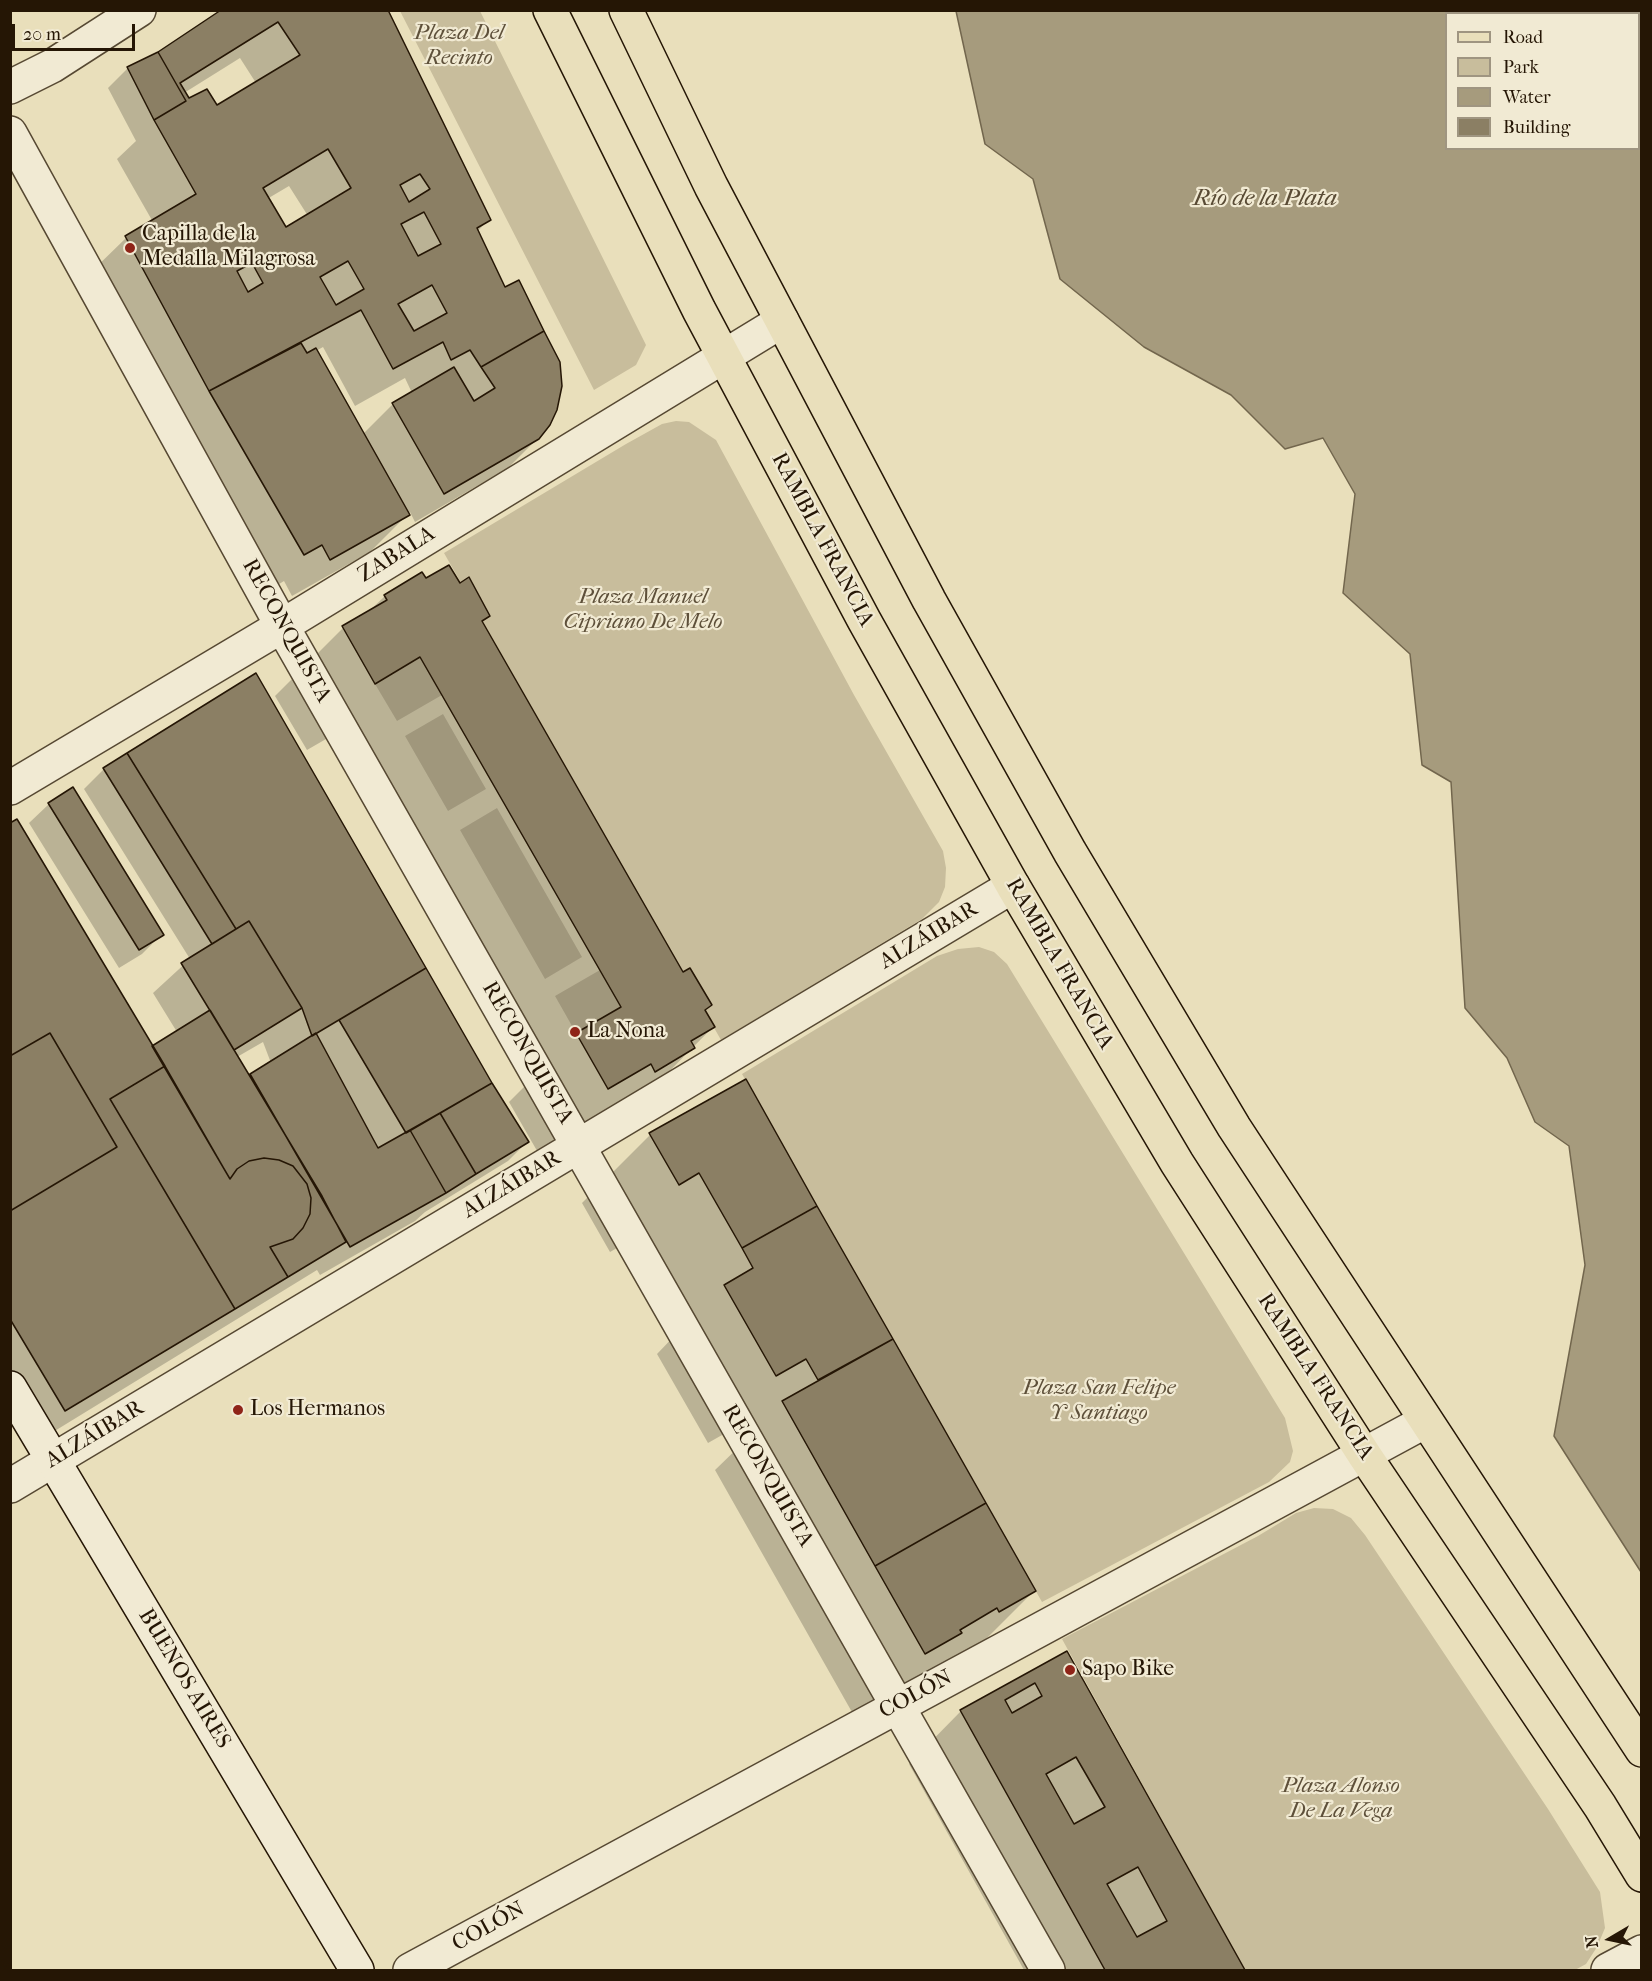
<!DOCTYPE html>
<html>
<head>
<meta charset="utf-8">
<style>
  body { margin:0 }
  #map { position:relative; width:1652px; height:1981px; overflow:hidden; background:#e9dfbb; font-family:"IM FELL French Canon",serif }
  canvas { display:block }
  .frame { position:absolute; inset:0; border:12px solid #251605; pointer-events:none }
  .legend { position:absolute; left:1445px; top:12px; width:195px; height:138px; box-sizing:border-box; background:#f1ead3; border:2px solid #9f9581; margin:0; padding:8px 10px; list-style:none; font-size:18px; color:#251605 }
  .legend li { display:flex; align-items:center; gap:12px; height:30px }
  .legend b { width:30px; border:2px solid #9f9581 }
  .north { position:absolute; left:1580px; top:1909px; width:60px; height:60px; -webkit-text-stroke:4px #f1ead3; paint-order:stroke; rotate:261deg; font-size:16px; font-weight:700; line-height:24px; text-align:center; color:#251605 }
  .north::after { content:''; display:block; margin:auto; width:21px; height:27px; background:#251605; clip-path:polygon(50% 0,100% 100%,50% 72%,0 100%) }
  .scale { position:absolute; left:12px; top:24px; width:123px; height:27px; box-sizing:border-box; border:3px solid #251605; border-top:0; padding-left:8px; font-size:18px; line-height:21px; white-space:nowrap; color:#251605; -webkit-text-stroke:4px #f1ead3; paint-order:stroke }
</style>
</head>
<body>
<div id="map">
<canvas width="1652" height="1981"></canvas>
<div class="frame"></div>
<ul class="legend">
<li><b style="height:8px;background:#e9dfbb"></b>Road</li>
<li><b style="height:16px;background:#c8bd9c"></b>Park</li>
<li><b style="height:16px;background:#a69b7d"></b>Water</li>
<li><b style="height:16px;background:#8b7f64"></b>Building</li>
</ul>
<div class="north">N</div>
<div class="scale">20 m</div>
</div>
<script>
const ctx = document.querySelector('canvas').getContext('2d');
ctx.lineJoin = 'round';
function fill(path, color) {
  ctx.fillStyle = color;
  ctx.fill(path, 'evenodd');
}
function shape(rows) {
  const path = new Path2D();
  for (const r of rows) {
    path.moveTo(r[0], r[1]);
    for (let i = 2; i < r.length; i += 2) path.lineTo(r[i], r[i + 1]);
  }
  return path;
}
function stroke(path, color, width, dash) {
  ctx.strokeStyle = color;
  ctx.lineWidth = width;
  ctx.lineCap = dash ? 'butt' : 'round';
  ctx.setLineDash(dash || []);
  ctx.stroke(path);
}
function write(font, color, halo, rows, align = 'center') {
  ctx.font = font + ' "IM FELL French Canon",serif';
  ctx.lineWidth = 4.5;
  ctx.setLineDash([]);
  ctx.textBaseline = 'middle';
  ctx.strokeStyle = halo;
  ctx.fillStyle = color;
  for (const [text, x, y, turn = 0] of rows) {
    ctx.save();
    ctx.translate(x, y);
    ctx.rotate((+turn || 0) * Math.PI / 180);
    ctx.textAlign = isNaN(turn) ? turn : align;
    if (halo) ctx.strokeText(text, 0, 0);
    ctx.fillText(text, 0, 0);
    ctx.restore();
  }
}
fill(shape([
  [400,11,480,11,646,345,636,365,594,390],
  [676,421,689,422,716,440,854,695,943,851,946,868,945,887,939,902,922,919,721,1040,444,553,626,444,662,424],
  [420,657,442,695,397,721,375,684],
  [443,714,486,789,448,811,405,736],
  [497,808,582,957,545,979,460,830],
  [979,947,994,952,1007,964,1285,1418,1293,1451,1290,1462,1269,1482,1042,1602,742,1074,937,956,958,949],
  [600,970,621,1007,576,1033,555,996],
  [1314,1508,1333,1509,1351,1518,1365,1535,1548,1809,1600,1892,1605,1928,1597,1947,1586,1964,1575,1970,1245,1970,1062,1639,1258,1536,1296,1513]
]), '#c8bd9c');
const water = shape([
  [956,11,1641,11,1641,1572,1554,1436,1585,1265,1569,1146,1535,1122,1507,1058,1465,1008,1451,782,1422,765,1410,654,1343,593,1355,494,1323,438,1285,449,1231,395,1144,347,1060,279,1033,179,985,144,956,11],
  [1446,14,1638,14,1638,148,1446,148,1446,14]
]);
fill(water, '#a69b7d');
stroke(water, '#72664d', 1.5);
fill(shape([
  [224,10,386,10,489,219,477,232,538,438,508,468,415,522,410,512,370,552,292,596,284,581,266,592,88,275,126,238,153,222,117,159,136,141,108,88,128,68,156,54],
  [240,58,256,83,217,107,188,100,184,93],
  [289,186,308,216,286,229,267,199],
  [323,347,355,406,405,378,412,393,393,404,363,434,316,351],
  [425,580,459,585,489,616,481,623,683,974,710,1005,704,1011,713,1027,625,1116,540,1156,509,1102,547,1064,352,724,307,750,275,696,343,628,367,613,385,596],
  [256,676,490,1083,527,1142,508,1161,425,1212,415,1221,320,1275,317,1270,27,1448,10,1420,10,825,152,1048,177,1032,153,993,190,959,84,789,104,769],
  [263,1042,271,1063,250,1076,237,1057],
  [49,804,162,934,142,954,119,968,29,823],
  [745,1081,1034,1591,966,1659,857,1721,715,1470,746,1440,738,1426,708,1443,657,1354,681,1329,631,1240,610,1252,582,1203,650,1135],
  [1066,1653,1243,1970,1024,1970,909,1764,961,1711]
]), '#0003');
const building = shape([
  [221,10,388,10,491,220,477,228,505,287,519,280,544,331,481,367,470,350,451,360,443,342,393,369,361,310,209,391,125,236,196,194,154,120,186,101,158,52,221,10],
  [278,22,300,55,217,105,207,89,189,98,180,83,278,22],
  [328,149,351,188,286,227,263,188,328,149],
  [420,174,430,189,409,202,400,185,420,174],
  [424,212,441,244,418,256,401,224,424,212],
  [348,261,364,289,336,305,320,277,348,261],
  [252,263,263,283,248,292,237,271,252,263],
  [432,285,447,313,414,331,398,304,432,285],
  [158,52,186,101,154,120,127,67,158,52],
  [544,331,560,362,562,386,557,410,550,425,539,439,444,494,392,403,454,367,474,401,495,388,481,367,544,331],
  [301,343,307,353,316,348,410,515,330,560,322,545,304,555,209,391,301,343],
  [449,565,460,583,469,577,490,616,482,621,683,972,690,968,712,1005,705,1010,715,1027,691,1041,695,1048,655,1072,651,1064,608,1089,576,1033,621,1007,420,657,375,684,342,626,387,600,384,595,422,572,426,578,449,565],
  [256,673,426,968,312,1036,302,1008,249,921,236,929,127,753,256,673],
  [127,753,236,929,212,944,103,768,127,753],
  [73,787,164,935,139,950,48,803,73,787],
  [17,819,165,1066,110,1099,235,1309,65,1411,10,1319,10,1211,117,1147,50,1033,10,1056,10,823,17,819],
  [249,921,302,1008,234,1050,181,963,249,921],
  [426,968,492,1083,406,1133,339,1020,426,968],
  [210,1010,322,1196,346,1242,288,1277,270,1247,293,1239,303,1228,310,1214,311,1198,307,1184,293,1166,279,1160,264,1158,249,1161,237,1169,230,1179,152,1046,210,1010],
  [50,1033,117,1147,10,1211,10,1056,50,1033],
  [316,1033,378,1148,410,1130,446,1193,350,1247,250,1074,316,1033],
  [165,1066,230,1179,237,1169,249,1161,264,1158,279,1160,293,1166,307,1184,311,1198,310,1214,303,1228,293,1239,270,1247,288,1277,235,1309,110,1099,165,1066],
  [746,1079,817,1206,742,1248,699,1173,679,1185,649,1133,746,1079],
  [492,1083,529,1142,476,1174,440,1113,492,1083],
  [440,1113,476,1174,446,1193,410,1130,440,1113],
  [817,1206,893,1339,818,1380,806,1359,776,1376,724,1285,753,1268,742,1248,817,1206],
  [893,1339,986,1503,875,1566,782,1401,893,1339],
  [986,1503,1036,1591,999,1612,997,1608,960,1630,962,1633,925,1654,875,1566,986,1503],
  [1067,1651,1245,1970,1105,1970,960,1710,1067,1651],
  [1035,1683,1042,1696,1012,1713,1005,1700,1035,1683],
  [1076,1757,1105,1807,1074,1824,1046,1774,1076,1757],
  [1138,1867,1167,1921,1137,1937,1107,1884,1138,1867]
]);
fill(building, '#8b7f64');
stroke(building, '#251605', 1.5);
const street = shape([
  [10,87,52,66,139,10],
  [10,133,282,626,1048,1970],
  [10,788,282,626,782,321],
  [10,1486,1013,886],
  [410,1970,1424,1422],
  [1608,1970,1642,1952]
]);
const secondary = shape([
  [10,1388,357,1970]
]);
const primary = shape([
  [550,10,699,310,864,620,1013,886,1177,1163,1365,1456,1600,1806,1642,1875],
  [626,10,711,186,929,600,1070,852,1234,1127,1642,1750]
]);
stroke(street, '#564832', 36);
stroke(secondary, '#251605', 36);
stroke(primary, '#251605', 36);
stroke(street, '#f1ead3', 33);
stroke(secondary, '#f1ead3', 33);
stroke(primary, '#e9dfbb', 33);
for (const [x, y, r, color] of [
  [130,248,6,"#8f2418"],
  [575,1032,6,"#8f2418"],
  [238,1410,6,"#8f2418"],
  [1070,1670,6,"#8f2418"]
]) {
  const dot = new Path2D();
  dot.arc(x, y, r, 0, 2 * Math.PI);
  ctx.fillStyle = color;
  ctx.fill(dot);
  stroke(dot, '#f1ead3', 2);
}
write('italic 22px', '#5e503a', '#f1ead3', [
  ["Plaza Del",459,34],
  ["Recinto",459,59],
  ["Plaza Manuel",643,598],
  ["Cipriano De Melo",643,623],
  ["Plaza San Felipe",1099,1389],
  ["Y Santiago",1099,1414],
  ["Plaza Alonso",1341,1787],
  ["De La Vega",1341,1812]
]);
write('22px', '#251605', '#f1ead3', [
  ["Capilla de la",142,235],
  ["Medalla Milagrosa",142,260],
  ["La Nona",587,1032],
  ["Los Hermanos",250,1410],
  ["Sapo Bike",1082,1670]
], 'left');
write('22px', '#251605', '#f1ead3', [
  ["RAMBLA FRANCIA",822,540,62],
  ["ZABALA",397,555,-32],
  ["RECONQUISTA",286,631,61],
  ["ALZÁIBAR",929,936,-31],
  ["RAMBLA FRANCIA",1059,964,60],
  ["RECONQUISTA",527,1053,60],
  ["ALZÁIBAR",512,1185,-31],
  ["RAMBLA FRANCIA",1315,1377,57],
  ["ALZÁIBAR",95,1435,-31],
  ["RECONQUISTA",767,1476,60],
  ["BUENOS AIRES",184,1679,59],
  ["COLÓN",916,1695,-28],
  ["COLÓN",489,1927,-29]
]);
write('italic 24px', '#594b35', '#f1ead3', [
  ["Río de la Plata",1265,199]
]);
</script>
</body>
</html>
